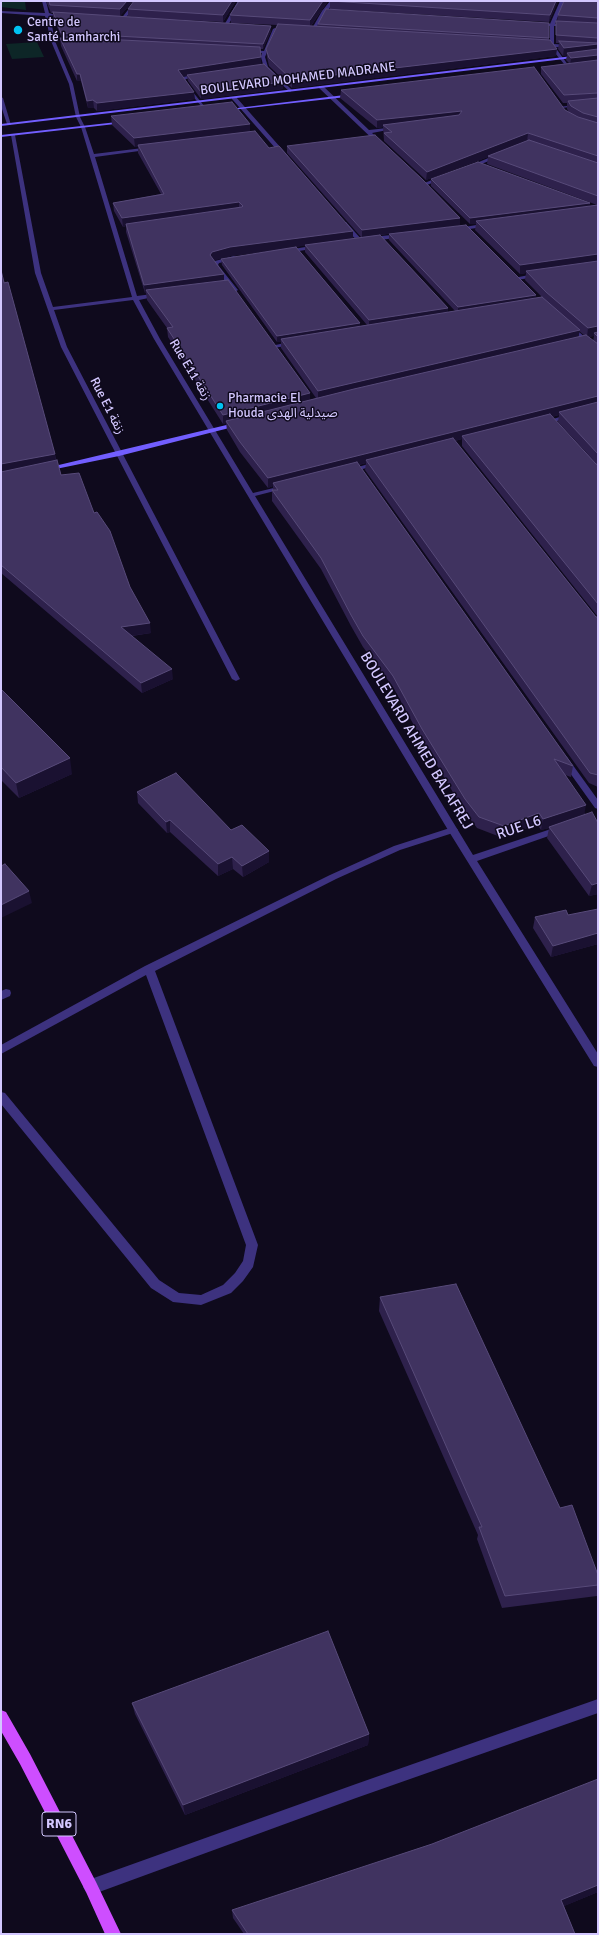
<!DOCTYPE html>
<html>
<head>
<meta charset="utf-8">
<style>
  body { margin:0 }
  #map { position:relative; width:599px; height:1935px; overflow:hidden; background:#0f0a1d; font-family:Signika,sans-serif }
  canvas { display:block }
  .frame { position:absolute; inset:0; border:2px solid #d3c7ff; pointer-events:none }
</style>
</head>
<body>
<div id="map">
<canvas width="599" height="1935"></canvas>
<div class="frame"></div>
</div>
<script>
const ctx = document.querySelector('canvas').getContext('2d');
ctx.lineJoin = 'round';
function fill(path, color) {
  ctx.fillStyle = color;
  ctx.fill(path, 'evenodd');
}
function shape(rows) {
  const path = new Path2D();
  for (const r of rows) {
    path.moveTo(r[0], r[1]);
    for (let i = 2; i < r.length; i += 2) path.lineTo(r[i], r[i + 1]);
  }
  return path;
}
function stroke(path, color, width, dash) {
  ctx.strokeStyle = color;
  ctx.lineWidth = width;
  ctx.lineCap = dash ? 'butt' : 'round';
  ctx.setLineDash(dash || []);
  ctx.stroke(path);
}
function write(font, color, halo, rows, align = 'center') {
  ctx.font = font + ' Signika,"Noto Sans Arabic",sans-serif';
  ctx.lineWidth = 3;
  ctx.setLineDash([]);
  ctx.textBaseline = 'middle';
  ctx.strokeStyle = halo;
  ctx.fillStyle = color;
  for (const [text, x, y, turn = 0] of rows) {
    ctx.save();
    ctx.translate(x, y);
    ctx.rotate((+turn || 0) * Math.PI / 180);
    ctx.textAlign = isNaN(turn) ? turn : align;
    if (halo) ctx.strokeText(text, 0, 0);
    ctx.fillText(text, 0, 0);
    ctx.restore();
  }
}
fill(shape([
  [1,1,25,1,26,10,1,7],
  [37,42,44,57,12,59,6,44]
]), '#0d2627');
fill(shape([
  [453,827,456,828,458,830,456,832,400,850,336,879,155,971,258,1245,253,1267,243,1281,231,1293,201,1305,173,1302,151,1288,1,1104,1,1092,5,1093,159,1280,179,1293,201,1295,223,1285,235,1273,243,1261,246,1245,146,975,1,1054,1,1045,145,966,330,875,394,846,453,827],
  [6,989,10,990,11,993,10,996,1,1000,1,991,6,989]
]), '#3d327f');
fill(shape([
  [42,1,46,1,49,13,55,15,50,16,55,41,73,84,80,117,85,127,94,154,151,147,154,149,95,157,137,296,160,293,163,295,139,300,160,339,253,493,286,485,290,487,255,496,473,855,560,826,565,829,563,831,477,861,598,1054,598,1067,594,1066,448,830,154,339,133,300,54,310,67,347,240,679,236,681,232,679,61,347,35,273,11,135,13,134,15,135,41,273,53,307,132,297,81,127,76,117,69,84,51,41,45,16,1,13,1,11,45,13,42,1],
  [135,1,139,1,124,20,120,20,135,1],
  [238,1,242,1,227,27,223,27,238,1],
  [330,1,334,1,314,32,310,32,322,11,330,1],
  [560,1,564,1,555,24,570,26,554,26,554,44,598,47,598,49,555,47,571,69,569,70,550,47,540,45,550,44,550,26,534,24,550,24,560,1],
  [275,28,277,29,265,57,268,67,292,90,290,92,264,68,261,57,262,53,246,51,248,50,264,51,273,29,275,28],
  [200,74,202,76,186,79,184,81,209,112,207,113,180,81,182,77,200,74],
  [319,86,323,86,369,130,396,127,398,128,372,133,385,145,380,146,319,88,319,86],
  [1,97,3,98,11,125,7,124,1,106,1,97],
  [232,97,236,97,288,156,288,158,284,158,232,99,232,97],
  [598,102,598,104,561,108,559,107,598,102],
  [498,154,503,155,472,168,467,167,498,154],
  [442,176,447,177,427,185,422,184,442,176],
  [342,222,346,222,362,240,362,242,358,242,342,224,342,222],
  [488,223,491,225,490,226,456,231,453,229,488,223],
  [402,234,405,236,404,237,371,241,368,239,371,237,402,234],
  [317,245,319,246,319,248,285,253,282,251,317,245],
  [234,256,236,257,236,259,219,263,218,265,238,290,235,292,233,291,212,265,215,261,234,256],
  [539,273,542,275,541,276,517,280,514,278,539,273],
  [569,323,598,349,598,354,567,326,566,325,569,323],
  [294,341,297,343,296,344,274,348,271,346,294,341],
  [598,406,598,410,542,425,539,423,598,406],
  [379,461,382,463,381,464,348,473,344,471,379,461],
  [564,756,567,757,598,800,598,809,595,808,560,759,564,756],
  [598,1699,598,1713,356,1798,91,1895,86,1892,83,1887,86,1882,91,1879,356,1784,598,1699]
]), '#3d327f');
fill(shape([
  [598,53,598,55,1,126,1,124,598,53],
  [353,94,355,96,223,111,221,110,353,94],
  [126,121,124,123,1,137,1,135,126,121],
  [239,422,241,423,241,425,119,456,46,471,42,469,239,422]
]), '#725eff');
fill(shape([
  [1,1710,6,1712,30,1754,96,1882,121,1934,105,1934,86,1892,20,1764,1,1731,1,1710]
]), '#ce4eff');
fill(shape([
  [46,1,133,1,120,16,271,26,271,31,263,49,260,49,261,65,283,82,283,89,201,99,188,81,187,76,183,76,195,99,97,111,94,108,88,108,81,81,77,81,61,46,60,38,62,38,53,18,53,13,51,13],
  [134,1,236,1,223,22,128,17,128,9],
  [239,1,328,1,311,26,317,26,318,24,549,23,549,40,556,56,292,88,269,66,267,57,266,49,277,25,231,23,230,15],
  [330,1,558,1,549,22,330,9],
  [598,1,598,617,462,446,462,439,455,441,596,617,598,617,598,787,589,783,365,470,366,463,359,465,573,766,571,777,565,775,585,814,598,823,598,894,589,896,547,838,549,828,541,830,537,824,503,838,477,828,464,811,422,740,393,687,363,647,351,626,321,569,272,501,272,490,273,490,273,486,268,488,240,452,227,430,226,423,223,424,168,337,167,328,147,300,146,293,145,293,126,232,126,226,123,227,114,211,113,203,161,194,138,153,138,147,135,147,112,125,111,116,250,132,269,148,353,238,361,237,287,153,287,146,460,218,460,225,380,235,448,312,455,311,389,240,389,234,536,295,535,298,542,297,525,280,526,273,520,274,475,230,476,224,470,224,431,186,431,179,590,203,589,206,597,205,487,164,488,157,426,180,384,141,383,127,377,128,340,98,341,90,565,110,569,112,567,109,567,103,563,103,541,74,541,67,569,63,566,60,567,55,563,56,558,49,559,43,556,43,556,21,557,21,558,15],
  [305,245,305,252,367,325,360,326,360,323,296,247],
  [295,247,221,259,222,265,277,342,281,342,281,348,316,398,310,400,224,280,214,260,231,256],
  [579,331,585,336,579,337],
  [594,336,593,341,588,337],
  [559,415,558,422,597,464,552,417],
  [1,270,55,454,56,460,61,475,94,513,130,587,151,633,132,636,173,679,142,693,1,573],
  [1,689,72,774,19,798,1,780],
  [137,792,231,830,269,851,269,862,243,877,233,869,218,876,170,832,167,833,138,803],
  [598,909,598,944,551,957,533,928,535,917,568,915],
  [380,1297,598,1585,598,1594,597,1596,502,1608,477,1539,478,1535,379,1311],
  [132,1703,369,1734,368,1745,185,1815,135,1714],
  [598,1892,564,1906,575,1934,244,1934,233,1918,232,1910]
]), '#2e214c');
fill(shape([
  [127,1,133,1,120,16,120,9],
  [232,1,236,1,223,22,223,15],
  [323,1,328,1,310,27,310,20],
  [556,1,558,1,549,22,550,15],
  [271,26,271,31,263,49,263,44],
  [598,44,598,52,567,53,567,55,563,56,564,48],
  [557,49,556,56,292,88,292,80],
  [598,55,598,63,570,66,571,58],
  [261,57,261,65,187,75,187,76,179,77,178,70],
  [77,74,80,74,81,81,77,81],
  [283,82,283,89,201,99,201,92],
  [194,92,195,99,97,111,97,103],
  [93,100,94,108,88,108,87,101],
  [462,111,461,119,383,125,383,127,377,128,377,120],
  [250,124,250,133,138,145,138,147,135,147,134,138],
  [528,133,527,142,488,156,488,157,426,180,427,172],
  [239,202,239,211,126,224,126,226,123,227,122,218],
  [590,203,589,209,476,221,476,224,470,224,470,218],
  [460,218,460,225,362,237,362,230],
  [353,231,353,239,231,256,213,261,210,255,212,252,230,247],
  [598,254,598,263,526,271,526,273,520,274,520,265],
  [224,274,224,283,146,290,146,293,145,293,144,285],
  [536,295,535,301,458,313,458,307],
  [448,308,448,315,369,327,369,320],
  [360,323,360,329,281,339,281,342,277,342,277,336],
  [598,326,598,335,594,333,594,336,587,337,588,328],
  [580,330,578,339,318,400,318,391],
  [310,393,310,402,226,421,226,423,223,424,223,415],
  [598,396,598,405,559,412,559,415,464,439,462,436,462,439,368,463,366,460,366,463,275,486,273,483,273,486,268,488,268,478],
  [55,454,56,463,1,474,1,464],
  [150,623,151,633,122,637,121,627],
  [172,669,173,679,142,693,141,683],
  [70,758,72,774,19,798,16,783],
  [586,805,584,816,549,827,549,828,541,830,543,819],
  [539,813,537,824,503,838,504,826],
  [170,820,170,832,167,833,166,822],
  [269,851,269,862,243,877,242,866],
  [232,857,233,869,218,876,218,864],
  [598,883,598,894,589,896,592,885],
  [29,891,32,903,1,918,1,905],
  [598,933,598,944,551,957,553,946],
  [369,1734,368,1745,185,1815,183,1805],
  [598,1885,598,1892,557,1909,561,1900]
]), '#1a1131');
const building = shape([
  [49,1,127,1,120,9,50,5,49,1],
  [134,1,232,1,223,15,128,9,134,1],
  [239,1,323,1,310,20,230,15,239,1],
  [330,1,556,1,550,15,330,1],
  [564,1,598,1,598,18,558,15,564,1],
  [326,9,549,23,549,38,318,24,326,9],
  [53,12,271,26,263,44,61,33,53,12],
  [556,21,598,23,598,38,556,35,556,21],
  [278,24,550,40,557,49,292,80,269,58,266,49,278,24],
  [63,37,260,47,261,57,178,70,194,92,97,103,93,100,87,101,80,74,77,74,60,38,64,38,63,37],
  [559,41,598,43,598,44,564,48,559,41],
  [598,49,598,55,571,58,567,53,598,49],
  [598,60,598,93,564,95,541,67,598,60],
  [264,64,283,82,201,92,187,75,264,64],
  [534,67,565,110,578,117,598,123,598,156,528,133,427,172,384,133,392,132,383,125,459,115,462,111,377,120,341,90,534,67],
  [598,98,598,117,583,113,571,106,568,101,598,98],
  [232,102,250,124,134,138,111,116,232,102],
  [255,131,269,148,279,146,353,231,230,247,212,252,210,255,224,274,144,285,126,224,242,207,243,206,239,202,122,218,113,203,164,194,138,145,255,131],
  [375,135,422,179,460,218,362,230,287,146,375,135],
  [529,140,598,163,598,196,488,156,529,140],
  [478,162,590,203,470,218,431,179,478,162],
  [598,205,598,254,520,265,476,221,598,205],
  [466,225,536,295,458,307,389,234,466,225],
  [380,235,448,308,369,320,305,245,380,235],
  [296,247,360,323,277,336,221,259,296,247],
  [598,261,598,326,588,328,546,292,526,271,598,261],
  [1,270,4,283,8,282,55,454,1,464,1,270],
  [228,280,310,393,223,415,167,328,173,327,146,290,228,280],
  [542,297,580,330,318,391,281,339,542,297],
  [598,332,598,337,594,333,598,332],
  [586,335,598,344,598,396,268,478,240,442,226,421,354,389,586,335],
  [598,402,598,454,559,412,598,402],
  [550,414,596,464,598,465,598,604,462,436,550,414],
  [453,438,596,617,598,617,598,775,590,773,366,460,453,438],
  [57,460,61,475,79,473,94,513,97,512,110,531,130,587,150,623,121,627,172,669,141,683,1,565,1,472,57,460],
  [357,462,573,766,554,759,586,805,543,819,539,813,504,826,479,817,465,799,422,729,393,676,363,636,351,615,321,558,272,490,278,490,273,483,357,462],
  [1,689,70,758,16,783,1,767,1,689],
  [176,773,231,830,242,825,269,851,242,866,232,857,218,864,170,820,166,822,137,792,176,773],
  [592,812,598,823,598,883,592,885,549,827,592,812],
  [5,864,29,891,1,905,1,866,5,864],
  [598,909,598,933,553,946,535,917,566,910,568,915,598,909],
  [456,1284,560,1508,572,1505,598,1575,598,1585,505,1596,479,1527,482,1527,380,1297,456,1284],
  [328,1631,369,1734,183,1805,132,1703,328,1631],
  [598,1779,598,1885,561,1900,575,1934,248,1934,232,1910,432,1844,598,1779]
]);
fill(building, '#403360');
stroke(building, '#574a79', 1);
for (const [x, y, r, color] of [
  [18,30,5,"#00c1f2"],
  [220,406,4,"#00c1f2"]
]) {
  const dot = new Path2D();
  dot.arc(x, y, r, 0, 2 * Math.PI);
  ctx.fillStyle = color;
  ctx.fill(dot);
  stroke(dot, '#0f0a1d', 1.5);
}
write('13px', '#d3c7ff', '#0f0a1d', [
  ["Centre de",27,23],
  ["Santé Lamharchi",27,38],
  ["Pharmacie El",228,399],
  ["Houda صيدلية الهدى",228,414]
], 'left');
write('13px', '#d3c7ff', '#0f0a1d', [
  ["BOULEVARD MOHAMED MADRANE",298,79,-7],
  ["Rue E11 زنقة",190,370,59],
  ["Rue E1 زنقة",107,406,63]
]);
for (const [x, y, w] of [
  [59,1824,34]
]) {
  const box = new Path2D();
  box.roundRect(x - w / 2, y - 12, w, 24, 3);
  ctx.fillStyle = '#0f0a1d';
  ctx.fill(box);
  stroke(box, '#d3c7ff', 1);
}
write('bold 14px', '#d3c7ff', null, [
  ["RN6",59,1824]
]);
write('15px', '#d3c7ff', '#0f0a1d', [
  ["BOULEVARD AHMED BALAFREJ",416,741,59],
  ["RUE L6",519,828,-19]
]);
</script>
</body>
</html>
